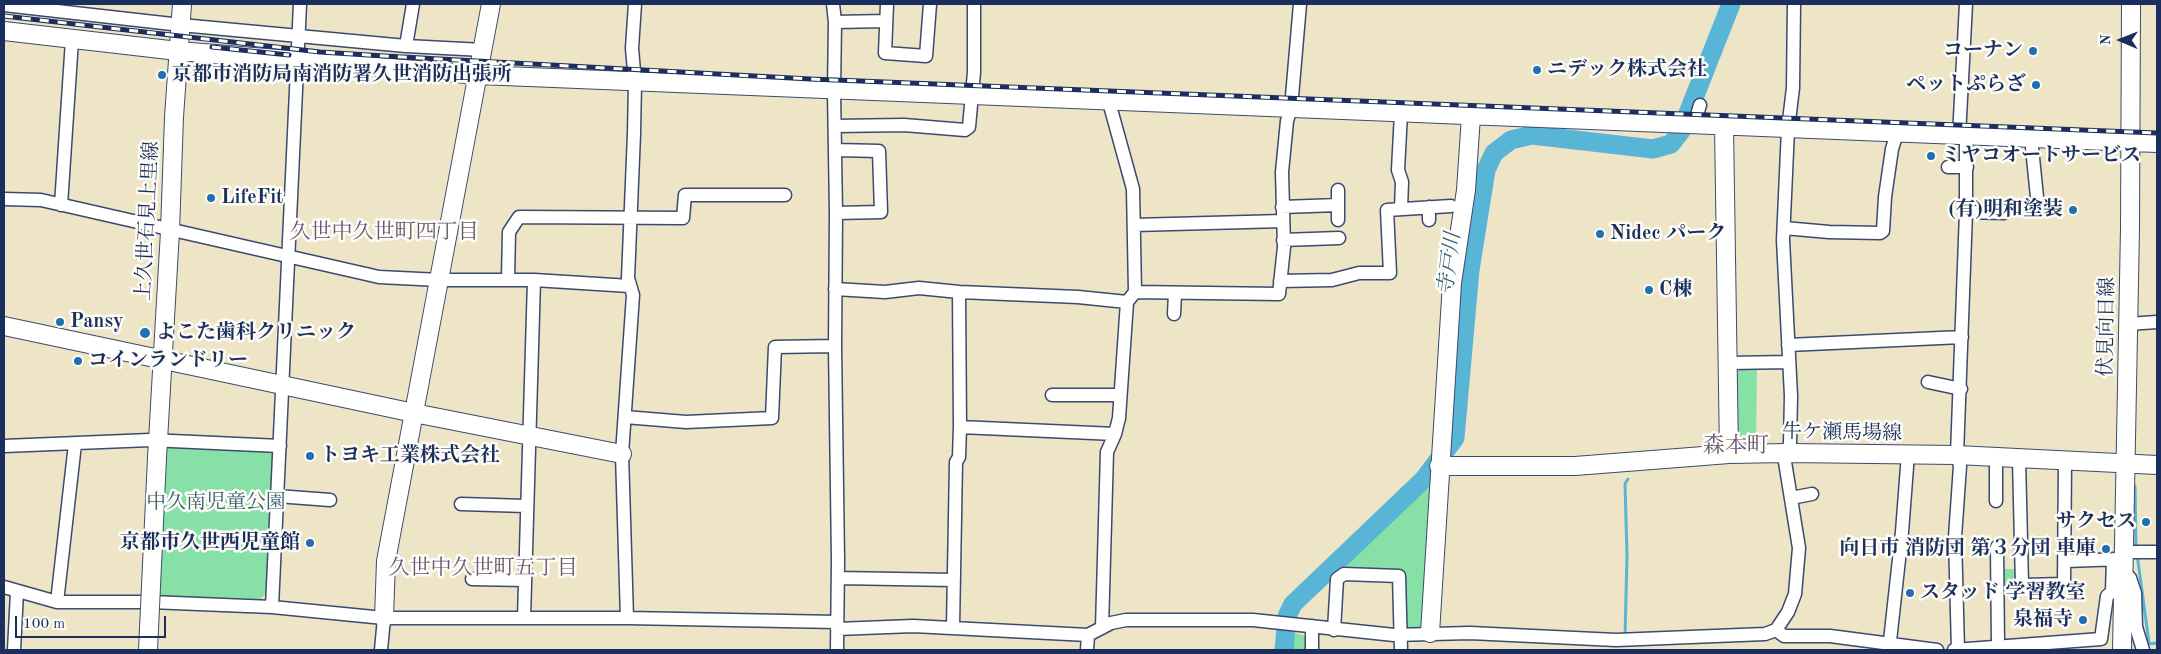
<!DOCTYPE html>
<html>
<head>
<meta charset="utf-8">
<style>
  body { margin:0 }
  #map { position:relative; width:2161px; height:654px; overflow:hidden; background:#eee4c6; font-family:"Old Standard TT",serif }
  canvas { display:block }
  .frame { position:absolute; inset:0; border:5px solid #1b2f5e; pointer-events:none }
  .north { position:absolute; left:2096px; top:15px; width:50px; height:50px; -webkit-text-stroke:4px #fdfcf7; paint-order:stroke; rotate:271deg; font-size:14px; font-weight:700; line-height:20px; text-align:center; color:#1b2f5e }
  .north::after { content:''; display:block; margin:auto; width:18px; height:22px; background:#1b2f5e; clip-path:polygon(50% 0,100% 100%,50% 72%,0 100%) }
  .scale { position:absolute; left:15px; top:616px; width:151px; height:22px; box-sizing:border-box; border:2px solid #1b2f5e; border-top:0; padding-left:6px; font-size:15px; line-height:18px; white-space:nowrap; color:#1b2f5e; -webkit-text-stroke:4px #fdfcf7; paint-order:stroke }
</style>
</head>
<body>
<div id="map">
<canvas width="2161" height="654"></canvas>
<div class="frame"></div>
<div class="north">N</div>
<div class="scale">100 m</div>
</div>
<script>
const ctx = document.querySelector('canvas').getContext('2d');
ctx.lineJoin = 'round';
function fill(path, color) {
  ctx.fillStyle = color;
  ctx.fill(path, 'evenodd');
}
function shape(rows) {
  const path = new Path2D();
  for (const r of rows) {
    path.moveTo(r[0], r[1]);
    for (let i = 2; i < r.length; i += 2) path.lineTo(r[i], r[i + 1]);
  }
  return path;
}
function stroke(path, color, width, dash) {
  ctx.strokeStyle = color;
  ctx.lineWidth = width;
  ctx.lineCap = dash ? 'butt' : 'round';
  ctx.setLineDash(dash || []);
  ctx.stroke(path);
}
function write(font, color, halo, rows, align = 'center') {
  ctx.font = font + ' "Old Standard TT","Noto Serif JP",serif';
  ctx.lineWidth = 5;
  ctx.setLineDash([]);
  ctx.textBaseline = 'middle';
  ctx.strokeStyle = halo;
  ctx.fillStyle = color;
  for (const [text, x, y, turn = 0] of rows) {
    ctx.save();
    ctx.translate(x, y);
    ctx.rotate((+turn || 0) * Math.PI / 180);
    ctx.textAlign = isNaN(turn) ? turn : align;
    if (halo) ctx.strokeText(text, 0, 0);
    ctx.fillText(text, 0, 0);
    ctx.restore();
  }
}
fill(shape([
  [1738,367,1757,367,1756,443,1739,444,1735,438,1733,371],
  [168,446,270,450,273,456,266,593,260,600,157,596,163,451],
  [1425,485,1431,491,1426,624,1420,629,1409,630,1404,625,1404,572,1348,569,1346,562],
  [2002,569,2019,569,2019,591,2002,592],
  [1290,632,1303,635,1308,640,1307,650,1290,650]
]), '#87e1a6');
stroke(shape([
  [2135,486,2136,548],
  [2137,554,2149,643],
  [1625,637,1627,555,1625,484,1628,479],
  [2147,644,2157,643]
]), '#58b5d6', 3);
stroke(shape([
  [1284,650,1287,616,1293,604,1424,479,1455,438,1470,270,1486,170,1494,153,1511,140,1532,135,1653,149,1671,144,1681,131,1731,4]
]), '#58b5d6', 19);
const street = shape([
  [413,4,406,46,483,50],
  [833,4,835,22,834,91,836,213,835,346,838,560,837,650],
  [887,4,885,53,926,56,930,4],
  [4,5,181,25,406,46],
  [835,22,886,21],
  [1694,125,1700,105],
  [835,126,904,125,965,130,969,127,974,72,974,4],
  [1959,136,1966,4],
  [2031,138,2038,207,2044,208],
  [836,150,879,151,881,212,836,213],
  [1948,167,1967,167],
  [4,199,41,200,379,277,440,280,534,280,630,286],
  [61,205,72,40],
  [1338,205,1338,220],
  [1282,207,1338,205,1338,190],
  [1429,207,1429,220],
  [1401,208,1402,182,1398,170,1401,113],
  [1966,212,2004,213],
  [1134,225,1283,221],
  [1784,228,1829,232,1880,233,1883,231,1885,197,1892,149,1897,133],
  [1283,240,1339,238],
  [508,279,509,232,519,217,683,218,685,195,785,195],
  [1280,281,1332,280,1359,273,1390,273,1387,210,1451,206],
  [835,289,885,292,919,288,959,292,1078,297,1127,302],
  [1135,292,1279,294,1284,247,1282,172,1287,121,1291,108,1300,4],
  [1174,314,1175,293],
  [2128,324,2157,322],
  [1788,345,1962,337],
  [1728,363,1789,362],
  [1928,382,1961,389],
  [1052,395,1120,395],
  [625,417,686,422,772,418,775,347,835,346],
  [960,427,1115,434],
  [4,446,150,440,280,446],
  [2019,459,2022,585,2064,584,2065,461],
  [277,496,330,500],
  [1791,498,1812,494],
  [1996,501,1996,457],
  [461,504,526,506],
  [1997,547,1998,646],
  [2124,552,2157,552],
  [2066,561,2121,559],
  [2123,571,2130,578,2135,593,2136,627,2143,650],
  [838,578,954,580],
  [472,579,525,580],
  [4,587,57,602,150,602,272,607,384,618,627,618,837,622],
  [57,602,75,444],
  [272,607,300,4],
  [524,618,534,280],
  [627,618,622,454,633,295,628,278,634,134,635,83,632,48,635,4],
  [953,627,956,462,959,457,960,427,959,292],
  [1102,628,1107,452,1115,434,1119,418,1127,302,1135,292,1133,189,1109,102],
  [837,629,913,626,1088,635,1111,623,1126,620,1253,620,1394,635,1470,633,1616,640,1765,634,1776,630,1784,636,1830,636,1937,650],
  [1334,630,1337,579,1344,574,1399,576,1401,650],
  [1776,630,1788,612,1795,594,1799,548,1785,462,1790,443,1791,396,1783,240,1788,129,1793,88,1794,4],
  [14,650,17,592],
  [381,650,384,618],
  [1087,650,1088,635],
  [1312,650,1312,626],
  [1889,650,1902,532,1908,454],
  [1954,650,2101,639,2107,596,2112,592,2113,559],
  [1958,650,1955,537,1960,466,1957,455,1966,212,1966,136]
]);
const secondary = shape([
  [4,31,178,51,479,75,2157,143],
  [1724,126,1729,454],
  [4,326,414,413,622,454],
  [157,458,170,231,174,117,182,4],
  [1439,466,1575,466,1729,454,1788,453,1957,455,2157,465],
  [384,618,386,561,491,4],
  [1430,633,1452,283,1466,190,1471,116],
  [2122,650,2130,228,2131,4]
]);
stroke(street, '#3b4a6e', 15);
stroke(secondary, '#3b4a6e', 20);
stroke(street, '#fff', 12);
stroke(secondary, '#fff', 18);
const rail = shape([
  [4,16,320,52,384,56,810,79,2157,133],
  [212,47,289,55]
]);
stroke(rail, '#1b2f5e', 5);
stroke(rail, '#fdfcf7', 3, [9]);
const secondaryBridge = shape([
  [148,650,157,458]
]);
stroke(secondaryBridge, '#3b4a6e', 20, []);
stroke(secondaryBridge, '#fff', 18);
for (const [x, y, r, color] of [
  [2033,51,5,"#1f6fb2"],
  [1537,70,5,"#1f6fb2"],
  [162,75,5,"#1f6fb2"],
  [2036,85,5,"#1f6fb2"],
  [1931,156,5,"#1f6fb2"],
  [211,198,5,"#1f6fb2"],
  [2073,210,5,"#1f6fb2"],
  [1600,234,5,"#1f6fb2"],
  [1649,290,5,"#1f6fb2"],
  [60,322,5,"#1f6fb2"],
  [145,333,6,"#1f6fb2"],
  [78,361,5,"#1f6fb2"],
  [310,456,5,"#1f6fb2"],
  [2146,522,5,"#1f6fb2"],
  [310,543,5,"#1f6fb2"],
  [2106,549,5,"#1f6fb2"],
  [1910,593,5,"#1f6fb2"],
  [2083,620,5,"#1f6fb2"]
]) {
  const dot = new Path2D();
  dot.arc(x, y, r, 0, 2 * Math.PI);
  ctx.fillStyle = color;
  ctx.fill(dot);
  stroke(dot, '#fdfcf7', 2);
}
write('bold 20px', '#1b2f5e', '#fdfcf7', [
  ["コーナン",2023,51,"right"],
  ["ニデック株式会社",1547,70],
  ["京都市消防局南消防署久世消防出張所",172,75],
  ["ペットぷらざ",2026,85,"right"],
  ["ミヤコオートサービス",1941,156],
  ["LifeFit",221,198],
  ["(有)明和塗装",2063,210,"right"],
  ["Nidec パーク",1610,234],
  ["C棟",1659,290],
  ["Pansy",70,322],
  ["よこた歯科クリニック",156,333],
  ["コインランドリー",88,361],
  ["トヨキ工業株式会社",320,456],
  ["サクセス",2136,522,"right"],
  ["京都市久世西児童館",300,543,"right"],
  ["向日市 消防団 第３分団 車庫",2096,549,"right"],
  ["スタッド 学習教室",1920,593],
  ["泉福寺",2073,620,"right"]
], 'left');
write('20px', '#1b2f5e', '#fdfcf7', [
  ["上久世石見上里線",148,221,-87],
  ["伏見向日線",2107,327,-89],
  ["牛ケ瀬馬場線",1842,433,1]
]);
write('20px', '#365c70', '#fdfcf7', [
  ["中久南児童公園",216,503]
]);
write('21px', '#635774', '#fdfcf7', [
  ["久世中久世町四丁目",384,232],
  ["久世中久世町五丁目",483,568]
]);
write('italic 21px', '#305e88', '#fdfcf7', [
  ["寺戸川",1450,264,-83]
]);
write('22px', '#635774', '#fdfcf7', [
  ["森本町",1736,446]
]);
</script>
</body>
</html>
